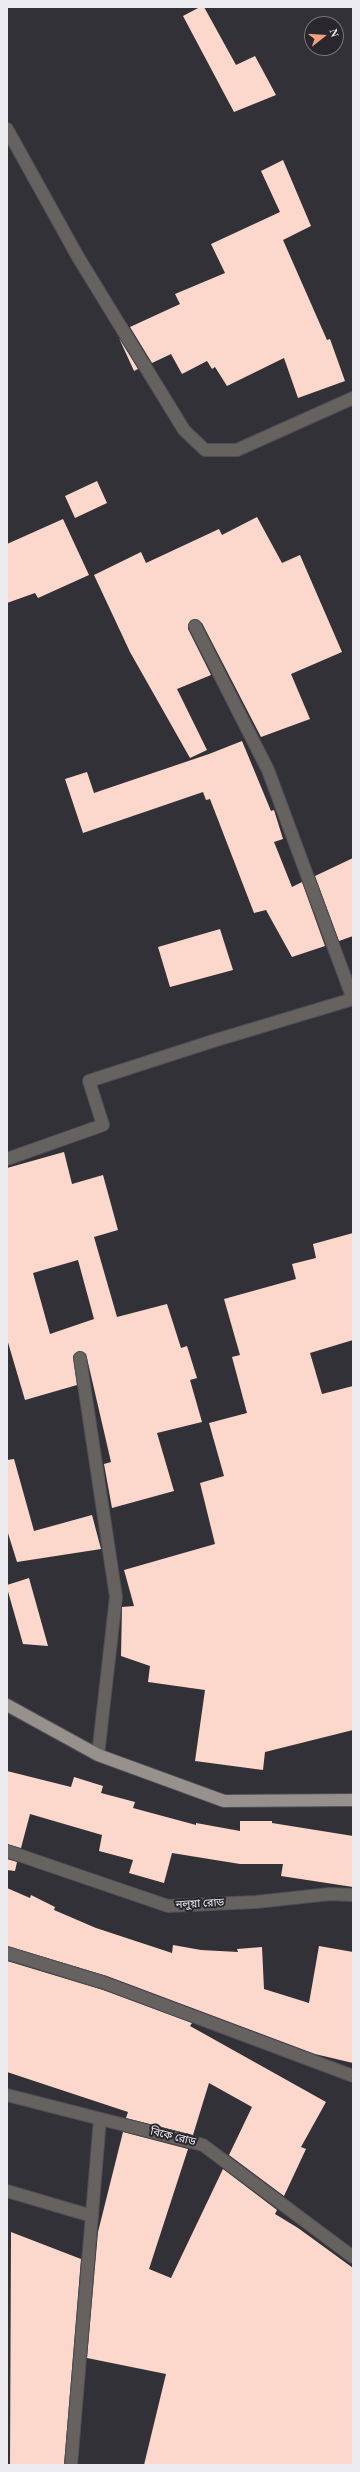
<!DOCTYPE html>
<html>
<head>
<meta charset="utf-8">
<style>
  body { margin:0 }
  #map { position:relative; width:360px; height:2472px; overflow:hidden; background:#323138; font-family:"Times New Roman",serif }
  canvas { display:block }
  .frame { position:absolute; inset:0; border:8px solid #ebeaee; pointer-events:none }
  .north { position:absolute; left:304px; top:16px; width:40px; height:40px; box-sizing:border-box; background:#29272d; border:1px solid #77757a; border-radius:50%; rotate:73deg; font-size:11px; font-weight:700; line-height:16px; text-align:center; color:#ebeaee }
  .north::after { content:''; display:block; margin:auto; width:14px; height:18px; background:#f3a081; clip-path:polygon(50% 0,100% 100%,50% 72%,0 100%) }
</style>
</head>
<body>
<div id="map">
<canvas width="360" height="2472"></canvas>
<div class="frame"></div>
<div class="north">N</div>
</div>
<script>
const ctx = document.querySelector('canvas').getContext('2d');
ctx.lineJoin = 'round';
function fill(path, color) {
  ctx.fillStyle = color;
  ctx.fill(path, 'evenodd');
}
function shape(rows) {
  const path = new Path2D();
  for (const r of rows) {
    path.moveTo(r[0], r[1]);
    for (let i = 2; i < r.length; i += 2) path.lineTo(r[i], r[i + 1]);
  }
  return path;
}
function stroke(path, color, width, dash) {
  ctx.strokeStyle = color;
  ctx.lineWidth = width;
  ctx.lineCap = dash ? 'butt' : 'round';
  ctx.setLineDash(dash || []);
  ctx.stroke(path);
}
function write(font, color, halo, rows, align = 'center') {
  ctx.font = font + ' "Times New Roman","Noto Sans Bengali",serif';
  ctx.lineWidth = 4;
  ctx.setLineDash([]);
  ctx.textBaseline = 'middle';
  ctx.strokeStyle = halo;
  ctx.fillStyle = color;
  for (const [text, x, y, turn = 0] of rows) {
    ctx.save();
    ctx.translate(x, y);
    ctx.rotate((+turn || 0) * Math.PI / 180);
    ctx.textAlign = isNaN(turn) ? turn : align;
    if (halo) ctx.strokeText(text, 0, 0);
    ctx.fillText(text, 0, 0);
    ctx.restore();
  }
}
fill(shape([
  [200,7,204,7,236,65,255,56,276,95,234,112,183,16],
  [283,160,311,226,283,240,327,340,330,339,345,381,298,398,284,358,227,386,215,367,212,369,207,361,182,374,171,354,152,363,130,327,180,304,175,294,225,273,211,244,280,212,261,171],
  [119,338,138,369,134,371],
  [97,481,107,503,75,518,65,496],
  [257,517,282,563,300,555,342,652,291,674,310,719,261,737,202,623,196,619,191,620,188,625,188,629,211,675,177,689,207,750,190,758,130,652,94,575,141,552,146,563,219,529,222,535],
  [63,519,89,575,38,598,35,593,7,603,7,544],
  [242,741,271,811,274,810,283,839,274,842,292,887,302,882,325,946,292,957,266,910,254,913,210,799,206,800,203,792,83,833,65,779,87,772,94,793,209,754],
  [353,858,353,936,339,941,315,876],
  [220,929,233,970,170,987,158,947],
  [64,1152,72,1184,103,1175,118,1230,94,1237,117,1317,167,1304,181,1348,187,1346,197,1378,190,1380,202,1422,157,1433,174,1491,112,1508,104,1464,111,1462,86,1354,79,1351,73,1356,77,1385,25,1400,7,1339,7,1168],
  [78,1260,94,1319,50,1334,33,1273],
  [353,1233,353,1340,310,1353,322,1394,353,1386,353,1730,265,1752,263,1770,195,1761,205,1690,148,1682,150,1666,121,1656,122,1607,134,1606,124,1570,215,1544,200,1483,224,1476,209,1423,247,1413,232,1357,240,1355,224,1299,296,1279,292,1264,316,1258,313,1244],
  [14,1459,34,1531,92,1515,101,1549,17,1562,7,1530,7,1460],
  [29,1578,48,1646,23,1644,7,1588,7,1585],
  [7,1771,71,1787,74,1777,103,1786,101,1793,135,1802,133,1808,196,1825,196,1823,240,1831,240,1821,272,1821,272,1823,353,1836,353,1887,281,1876,283,1864,240,1864,172,1853,164,1883,129,1873,133,1860,99,1851,102,1835,30,1814,21,1848,7,1844],
  [7,1859,17,1862,15,1871,7,1870],
  [7,1888,30,1898,31,1895,55,1907,54,1910,96,1928,172,1953,173,1945,201,1950,238,1952,237,1949,262,1947,264,1989,309,2003,319,1946,353,1952,353,2063,315,2054,107,1976,7,1946],
  [7,1961,103,1990,192,2023,190,2026,326,2102,301,2147,306,2149,284,2196,229,2155,252,2107,209,2083,193,2135,126,2118,128,2112,7,2072],
  [123,2132,188,2149,149,2269,171,2278,223,2169,277,2210,275,2214,298,2228,353,2268,353,2465,144,2465,166,2374,87,2358,98,2232],
  [11,2232,81,2259,64,2465,10,2465]
]), '#fcd8cc');
const minor = shape([
  [7,129,78,257,184,430,205,450,237,450,353,398],
  [195,626,268,770,353,999],
  [7,1159,103,1125,89,1081,213,1041,353,999],
  [80,1358,116,1597,98,1755],
  [7,1851,168,1906,256,1902,330,1894,353,1895],
  [7,1953,105,1983,353,2076],
  [7,2095,203,2145,353,2257],
  [7,2191,92,2216],
  [71,2465,100,2119]
]);
const major = shape([
  [7,1705,98,1755,224,1801,353,1800]
]);
stroke(minor, '#504f55', 14);
stroke(major, '#504f55', 14);
stroke(minor, '#656260', 12);
stroke(major, '#97908c', 12);
write('11px', '#ebeaee', '#29272d', [
  ["নলুয়া রোড",200,1904,-3],
  ["বিকে রোড",173,2137,14]
]);
</script>
</body>
</html>
